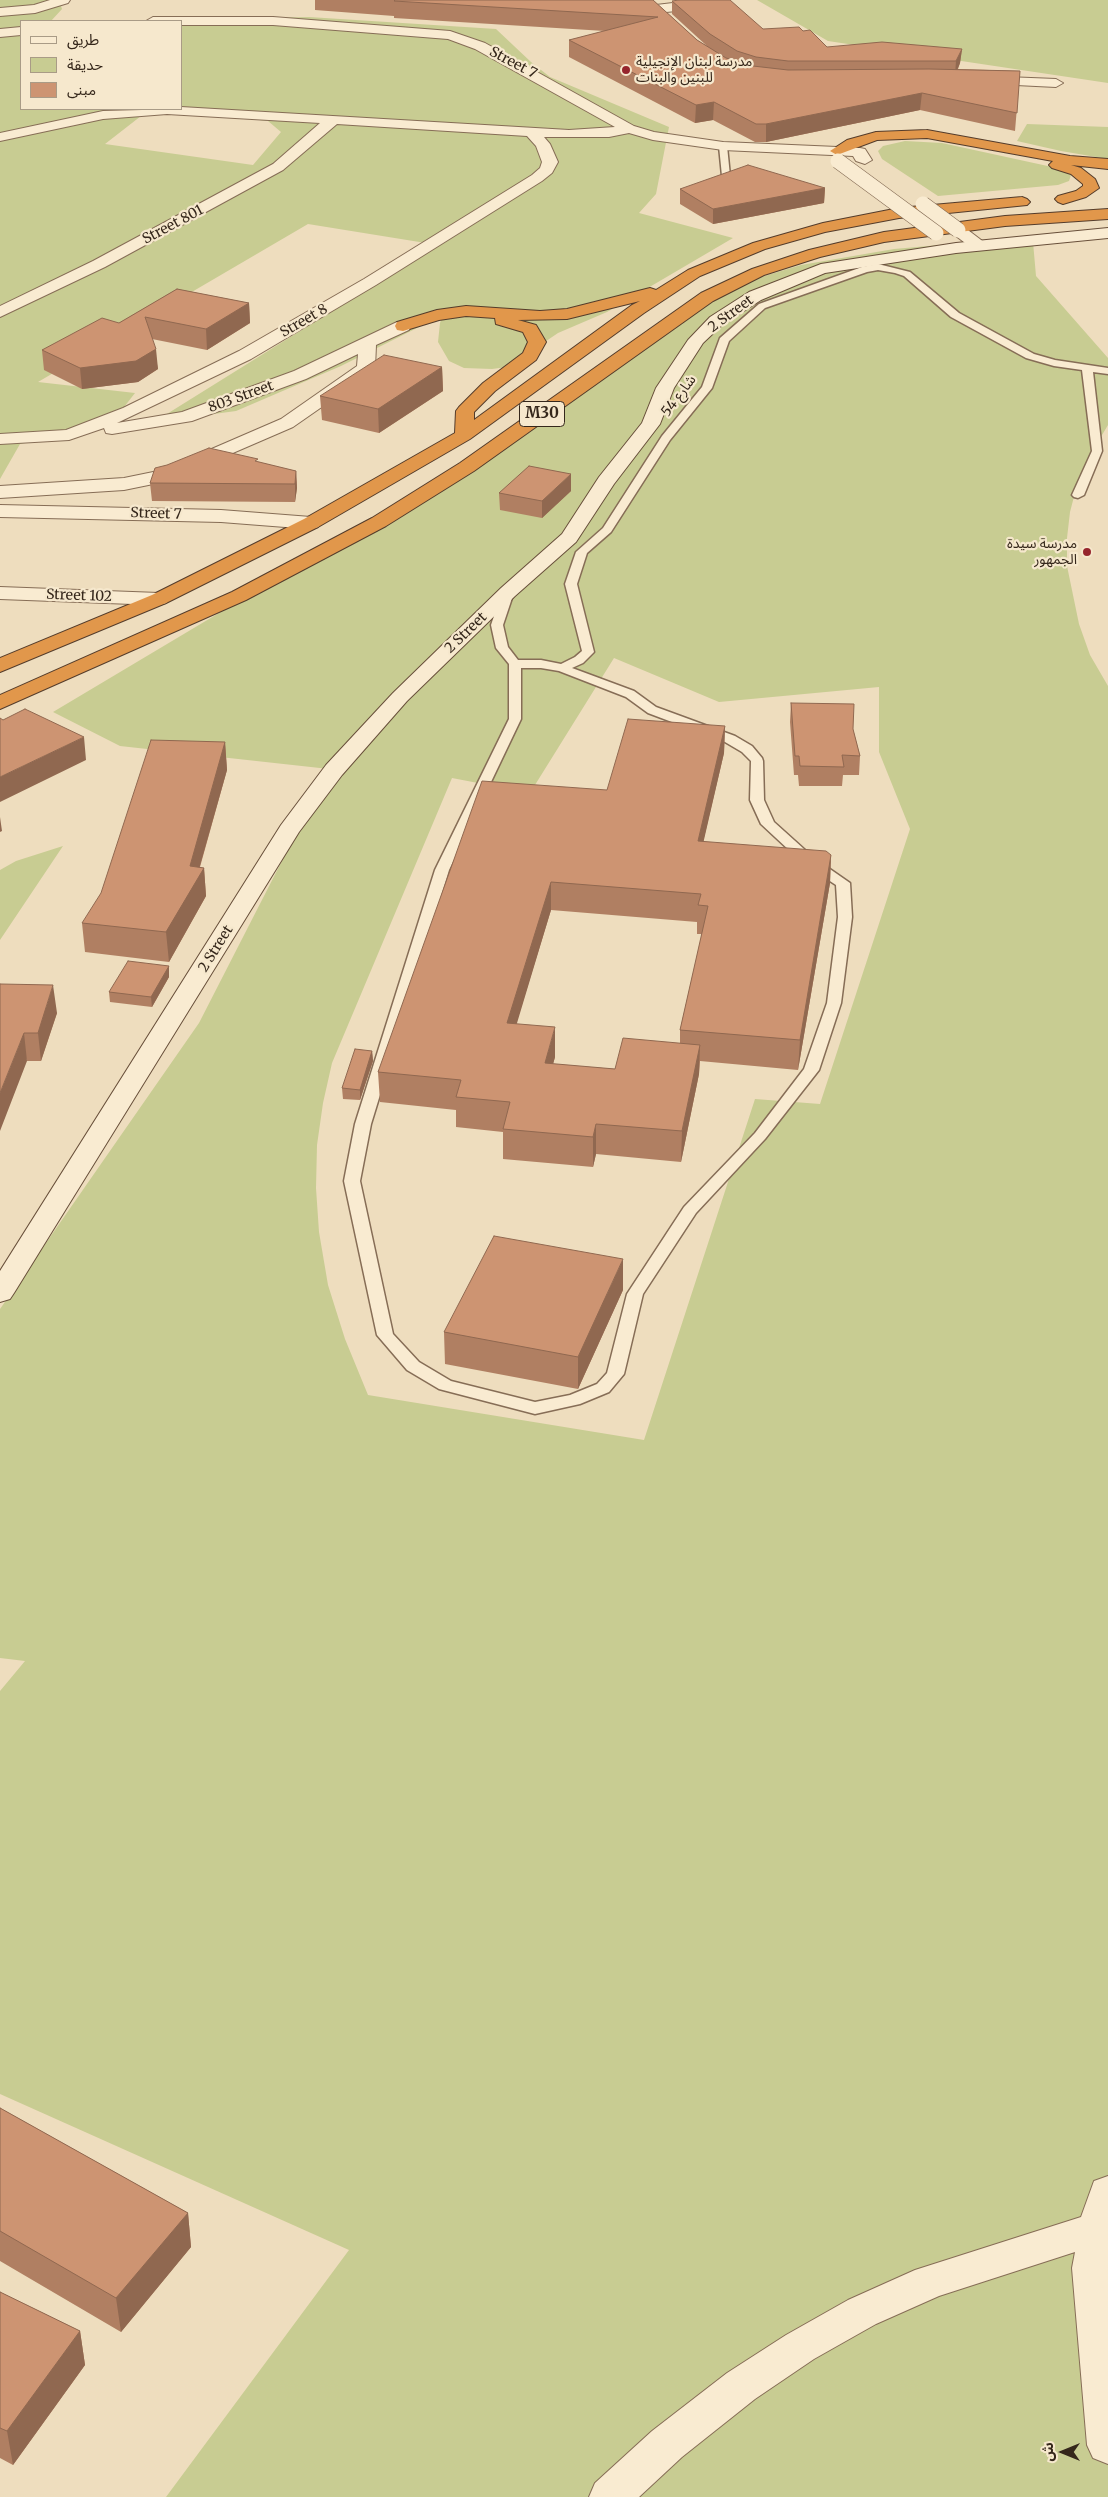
<!DOCTYPE html>
<html>
<head>
<meta charset="utf-8">
<style>
  body { margin:0 }
  #map { position:relative; width:1108px; height:2497px; overflow:hidden; background:#eeddbe; font-family:Merriweather,"Noto Sans Arabic",serif }
  canvas { display:block }
  .legend { position:absolute; left:20px; top:20px; width:162px; height:90px; box-sizing:border-box; background:#f6e8cd; border:1px solid #a99b86; margin:0; padding:6px 9px; list-style:none; font-size:15px; color:#35271b }
  .legend li { display:flex; align-items:center; gap:10px; height:25px }
  .legend b { width:25px; border:1px solid #a99b86 }
  .north { position:absolute; left:1038px; top:2427px; width:50px; height:50px; -webkit-text-stroke:4px #f6e8cd; paint-order:stroke; rotate:270deg; font-size:14px; font-weight:700; line-height:20px; text-align:center; color:#35271b }
  .north::after { content:''; display:block; margin:auto; width:18px; height:22px; background:#35271b; clip-path:polygon(50% 0,100% 100%,50% 72%,0 100%) }
</style>
</head>
<body>
<div id="map">
<canvas width="1108" height="2497"></canvas>
<ul class="legend">
<li><b style="height:6px;background:#f9ebd1"></b>طريق</li>
<li><b style="height:14px;background:#c8cc92"></b>حديقة</li>
<li><b style="height:14px;background:#cd9472"></b>مبنى</li>
</ul>
<div class="north">ش</div>
</div>
<script>
const ctx = document.querySelector('canvas').getContext('2d');
ctx.lineJoin = 'round';
function fill(path, color) {
  ctx.fillStyle = color;
  ctx.fill(path, 'evenodd');
}
function shape(rows) {
  const path = new Path2D();
  for (const r of rows) {
    path.moveTo(r[0], r[1]);
    for (let i = 2; i < r.length; i += 2) path.lineTo(r[i], r[i + 1]);
  }
  return path;
}
function stroke(path, color, width, dash) {
  ctx.strokeStyle = color;
  ctx.lineWidth = width;
  ctx.lineCap = dash ? 'butt' : 'round';
  ctx.setLineDash(dash || []);
  ctx.stroke(path);
}
function write(font, color, halo, rows, align = 'center') {
  ctx.font = font + ' Merriweather,"Noto Sans Arabic",serif';
  ctx.lineWidth = 4.5;
  ctx.setLineDash([]);
  ctx.textBaseline = 'middle';
  ctx.strokeStyle = halo;
  ctx.fillStyle = color;
  for (const [text, x, y, turn = 0] of rows) {
    ctx.save();
    ctx.translate(x, y);
    ctx.rotate((+turn || 0) * Math.PI / 180);
    ctx.textAlign = isNaN(turn) ? turn : align;
    if (halo) ctx.strokeText(text, 0, 0);
    ctx.fillText(text, 0, 0);
    ctx.restore();
  }
}
fill(shape([
  [0,0,59,0,62,9,51,21,21,21,21,109,150,109,105,144,253,165,281,132,268,121,162,109,181,109,181,21,101,21,309,17,496,29,531,62,550,77,669,127,656,194,639,213,733,238,607,312,558,333,524,356,515,366,492,369,464,368,449,361,438,342,440,323,443,315,341,366,236,411,154,422,438,245,308,224,38,382,135,393,110,425,20,444,0,479],
  [757,0,1108,0,1108,83,828,41],
  [1027,124,1108,127,1108,159,1061,151,1017,141],
  [905,141,942,143,1066,170,1071,175,1069,181,1058,185,938,196,882,159,878,151,883,146],
  [1033,242,1036,276,1108,358,1108,425,1087,460,1077,485,1070,512,1067,538,1067,566,1079,624,1090,655,1108,686,1108,2497,166,2497,349,2250,0,2094,0,1691,25,1661,0,1658,0,1309,199,1023,329,769,120,746,53,712,427,489,666,323,748,281,801,265,894,249,962,243],
  [614,658,719,702,879,687,879,752,910,829,820,1104,755,1099,644,1440,368,1395,345,1339,328,1285,319,1232,316,1188,317,1145,323,1103,332,1063,452,778,530,793],
  [63,846,0,940,0,870,16,861]
]), '#c8cc92');
const lane = shape([
  [723,143,727,146,730,176,726,179,722,176,719,146,723,143],
  [878,264,910,272,959,313,1034,354,1055,360,1108,368,1108,374,1093,372,1102,451,1084,495,1078,498,1074,497,1072,495,1092,451,1082,370,1054,366,1026,358,951,317,904,276,895,273,878,270,867,272,765,308,729,341,712,388,670,440,611,532,587,553,577,584,594,652,583,663,572,668,634,691,656,707,735,736,752,746,762,758,763,761,764,800,774,822,814,858,850,883,852,917,841,1003,819,1070,765,1139,696,1213,643,1294,624,1374,609,1392,580,1404,535,1414,439,1389,407,1370,377,1335,344,1181,355,1124,435,870,509,719,509,664,496,648,491,625,502,592,508,588,514,592,503,625,508,647,518,660,541,660,561,664,575,657,582,651,565,584,576,552,603,528,662,436,702,387,720,338,759,304,862,267,878,264],
  [521,668,541,668,559,671,626,697,648,713,725,742,742,752,751,761,750,800,761,824,804,864,836,885,838,917,827,1003,804,1069,755,1133,684,1207,627,1294,607,1373,597,1384,570,1395,535,1402,451,1381,419,1362,393,1334,360,1181,371,1124,449,870,521,719,521,668]
]);
const street = shape([
  [50,0,70,0,68,3,35,13,0,16,0,8,34,5,50,0],
  [698,0,716,0,697,9,656,13,649,9,656,5,698,0],
  [153,17,273,17,450,31,485,43,634,126,654,132,723,142,860,148,865,149,872,160,865,164,856,161,853,156,723,150,653,140,629,133,609,137,544,137,550,144,558,162,552,173,542,181,376,285,251,359,117,423,182,412,294,371,397,322,409,322,411,326,409,330,376,345,375,368,372,372,293,427,168,481,124,490,0,498,0,486,124,478,163,470,281,419,357,366,358,354,306,379,192,421,112,434,106,433,104,428,69,440,0,444,0,434,66,430,123,408,239,351,364,279,532,175,540,168,542,162,536,146,527,136,337,124,283,170,105,267,0,317,0,306,93,261,273,164,320,123,167,114,103,119,0,141,0,133,103,111,181,109,181,107,569,130,615,127,475,49,448,39,273,25,181,25,181,21,146,21,153,17],
  [21,27,21,35,0,37,0,29,21,27],
  [981,76,1056,79,1063,83,1056,87,976,83,974,80,976,77,981,76],
  [958,225,964,227,985,243,987,246,985,249,973,249,952,233,950,230,952,227,958,225],
  [0,505,221,510,311,517,318,519,321,523,318,527,311,529,221,522,0,517,0,505],
  [0,587,159,593,166,595,169,599,166,603,159,605,0,599,0,587],
  [1108,2176,1108,2464,1093,2458,1087,2445,1072,2268,1075,2252,939,2296,876,2324,814,2359,755,2399,682,2457,639,2497,589,2497,595,2483,652,2431,727,2373,786,2335,848,2300,915,2270,1081,2217,1094,2181,1108,2176]
]);
const secondary = shape([
  [1108,228,1108,238,956,253,825,273,761,300,722,325,703,343,674,388,660,424,614,484,576,542,515,596,407,701,342,775,299,832,14,1293,10,1299,0,1302,0,1271,281,825,326,765,393,693,501,588,562,534,599,477,642,423,656,388,688,340,710,317,749,292,821,264,956,243,1108,228]
]);
const highway = shape([
  [927,130,1070,156,1108,159,1108,169,1071,165,1081,168,1095,179,1099,188,1086,197,1063,204,1058,202,1055,199,1058,196,1076,191,1083,186,1083,184,1071,174,1052,168,1049,165,1053,161,927,138,877,140,837,155,830,151,847,140,876,132,927,130],
  [1022,197,1027,199,1030,202,1027,205,899,218,825,232,765,249,700,276,644,313,470,439,318,527,166,603,0,672,0,658,152,595,304,519,455,433,456,411,459,407,483,383,523,353,528,342,523,332,496,324,495,318,466,316,439,320,403,331,397,330,395,326,397,322,437,310,466,306,540,311,567,309,650,288,656,290,688,270,753,243,823,223,899,208,1022,197],
  [640,301,632,305,474,420,474,412,495,391,536,360,546,342,536,325,518,320,567,319,640,301],
  [1108,209,1108,219,1005,226,884,242,820,257,764,275,713,301,474,471,386,526,246,600,0,709,0,695,232,592,372,518,460,463,701,293,752,269,809,250,884,232,1005,216,1108,209]
]);
stroke(lane, '#866d56', 3);
stroke(street, '#866d56', 2);
stroke(secondary, '#684f3a', 2);
stroke(highway, '#543c2b', 2);
fill(lane, '#f9ebd1');
fill(street, '#f9ebd1');
fill(secondary, '#f9ebd1');
fill(highway, '#e1974b');
const streetBridge = shape([
  [838,161,936,233],
  [923,204,958,230]
]);
stroke(streetBridge, '#866d56', 16, []);
stroke(streetBridge, '#f9ebd1', 15);
fill(shape([
  [315,0,653,0,697,40,707,46,672,14,672,1,763,29,803,31,827,47,962,49,960,63,958,69,1020,71,1015,131,920,110,766,142,755,142,713,120,695,123,569,57,569,40,605,31,394,18,394,16,315,10],
  [825,188,824,203,713,224,680,204,680,189],
  [177,289,249,303,250,323,207,350,152,339,158,369,138,382,82,389,44,370,42,350,119,323],
  [442,367,443,391,379,433,322,420,320,396],
  [258,462,296,471,297,488,295,502,152,501,150,483],
  [571,491,542,518,500,510,499,493],
  [791,703,853,729,860,756,859,775,843,775,842,786,799,786,798,775,794,775,790,722],
  [725,726,724,753,703,842,831,855,830,883,798,1070,700,1061,699,1074,681,1162,596,1154,593,1167,503,1159,503,1132,456,1127,456,1110,380,1102,378,1072,607,790],
  [551,910,697,922,697,934,702,934,680,1030,680,1043,615,1069,553,1064,555,1057,516,1024],
  [225,742,227,770,200,867,204,868,206,896,169,962,85,952,82,923],
  [169,966,169,977,152,1007,110,1002,109,992],
  [0,984,57,1013,41,1061,27,1061],
  [372,1051,373,1061,360,1100,343,1099,342,1088],
  [623,1290,578,1389,445,1364,444,1332],
  [0,2108,188,2213,191,2247,121,2332,0,2261],
  [0,2292,80,2331,85,2365,13,2465,0,2458]
]), '#b07f62');
fill(shape([
  [962,49,960,63,955,75,956,61],
  [922,93,920,110,766,142,766,124],
  [714,102,713,120,695,123,696,105],
  [825,188,824,203,713,224,713,209],
  [249,303,250,323,207,350,206,329],
  [156,349,158,369,138,382,82,389,80,368],
  [442,367,443,391,379,433,378,409],
  [296,471,297,488,295,502,295,484],
  [571,474,571,491,542,518,542,501],
  [725,726,724,753,697,870,698,841],
  [84,737,86,760,0,802,0,777],
  [225,742,227,770,195,883,204,868,206,896,169,962,166,932,190,866],
  [0,817,2,831,0,832],
  [831,855,830,883,798,1070,800,1040],
  [551,882,551,910,508,1053,507,1023],
  [169,966,169,977,152,1007,151,997],
  [53,985,57,1013,41,1061,38,1033],
  [555,1027,555,1057,545,1093,545,1063],
  [24,1033,27,1061,0,1131,0,1093],
  [700,1045,699,1074,681,1162,682,1131],
  [372,1051,373,1061,360,1100,360,1090],
  [596,1124,596,1154,593,1167,593,1137],
  [623,1259,623,1290,578,1389,578,1357],
  [188,2213,191,2247,121,2332,116,2298],
  [80,2331,85,2365,13,2465,7,2431]
]), '#906850');
const building = shape([
  [395,0,653,0,697,40,726,58,753,66,788,70,929,69,1020,71,1017,113,922,93,766,124,756,124,714,102,696,105,569,40,658,17,394,1,395,0],
  [679,0,730,0,763,29,799,27,803,31,810,30,827,47,882,42,962,49,956,61,788,61,756,57,737,51,710,34,672,1,679,0],
  [748,165,825,188,713,209,680,189,748,165],
  [177,289,249,303,206,329,145,317,156,349,136,361,80,368,42,350,102,318,119,323,177,289],
  [384,355,442,367,378,409,320,396,384,355],
  [209,448,258,459,255,461,296,471,295,484,150,483,155,468,167,465,209,448],
  [529,466,571,474,542,501,499,493,529,466],
  [791,703,854,704,853,729,860,756,842,755,844,767,800,766,799,756,795,756,791,703],
  [25,709,84,737,0,777,0,718,3,720,25,709],
  [628,719,725,726,698,841,826,851,831,855,800,1040,680,1030,708,906,698,905,701,894,551,882,507,1023,555,1027,545,1063,615,1069,623,1038,700,1045,682,1131,596,1124,593,1137,503,1129,510,1102,456,1097,461,1080,378,1072,482,781,607,790,628,719],
  [151,740,225,742,190,866,204,868,166,932,82,923,101,893,151,740],
  [128,961,169,966,151,997,109,992,128,961],
  [0,984,53,985,38,1033,24,1033,0,1093,0,984],
  [355,1049,372,1051,360,1090,342,1088,355,1049],
  [494,1236,623,1259,578,1357,444,1332,494,1236],
  [0,2108,188,2213,116,2298,0,2231,0,2108],
  [0,2292,80,2331,7,2431,0,2428,0,2292]
]);
fill(building, '#cd9472');
stroke(building, '#906850', 1);
for (const [x, y, r, color] of [
  [626,70,5,"#96252c"],
  [1087,552,5,"#96252c"]
]) {
  const dot = new Path2D();
  dot.arc(x, y, r, 0, 2 * Math.PI);
  ctx.fillStyle = color;
  ctx.fill(dot);
  stroke(dot, '#f6e8cd', 2);
}
write('14px', '#35271b', '#f6e8cd', [
  ["مدرسة لبنان الإنجيلية",636,62],
  ["للبنين والبنات",636,78],
  ["مدرسة سيدة",1077,544,"right"],
  ["الجمهور",1077,560,"right"]
], 'left');
write('14px', '#35271b', '#f6e8cd', [
  ["Street 7",513,63,28],
  ["Street 801",173,225,-28],
  ["2 Street",731,314,-36],
  ["Street 8",304,321,-30],
  ["شارع 54",679,396,-53],
  ["803 Street",241,397,-20],
  ["Street 7",156,514,2],
  ["Street 102",79,596,2],
  ["2 Street",466,633,-44],
  ["2 Street",216,949,-58]
]);
for (const [x, y, w] of [
  [542,414,45]
]) {
  const box = new Path2D();
  box.roundRect(x - w / 2, y - 12.5, w, 25, 4);
  ctx.fillStyle = '#f6e8cd';
  ctx.fill(box);
  stroke(box, '#35271b', 1);
}
write('bold 15px', '#35271b', null, [
  ["M30",542,414]
]);
</script>
</body>
</html>
